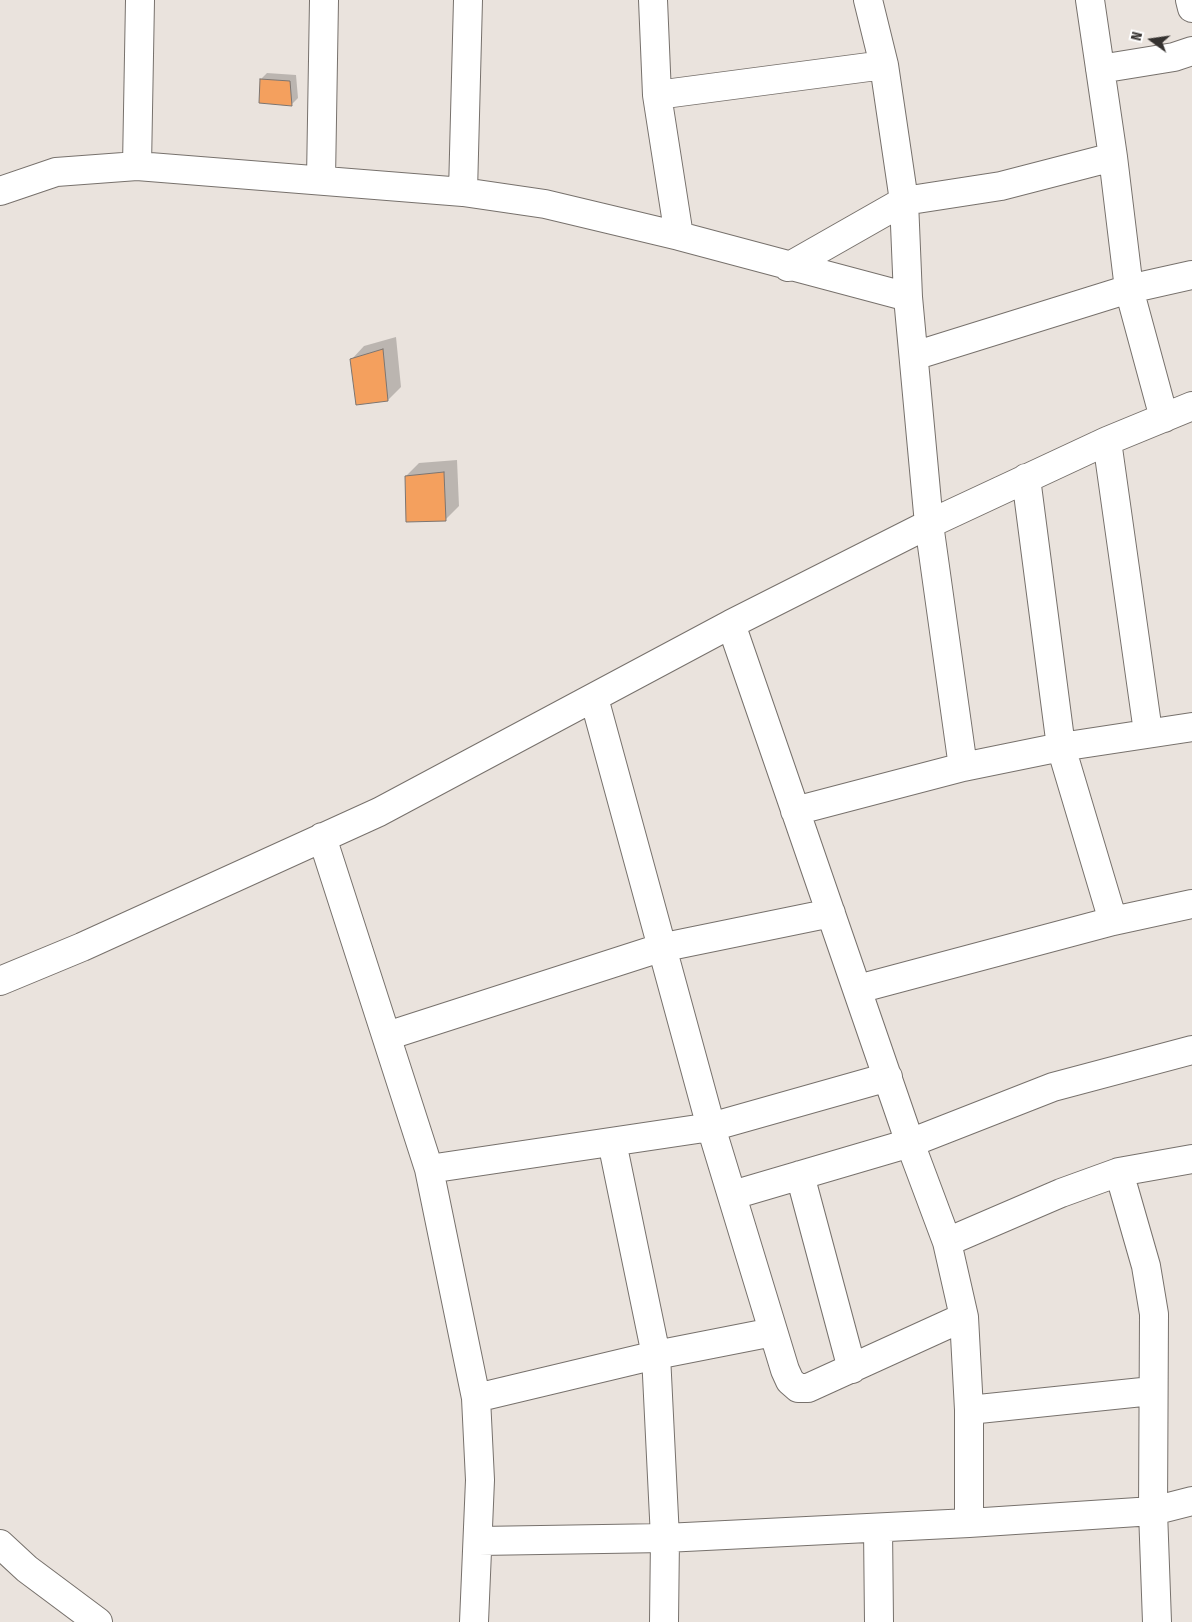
<!DOCTYPE html>
<html>
<head>
<meta charset="utf-8">
<style>
  body { margin:0 }
  #map { position:relative; width:1192px; height:1622px; overflow:hidden; background:#eae3dd; font-family:"Fira Sans Condensed",sans-serif }
  canvas { display:block }
  .north { position:absolute; left:1127px; top:15px; width:50px; height:50px; -webkit-text-stroke:4px #fff; paint-order:stroke; rotate:284deg; font-size:14px; font-weight:700; line-height:20px; text-align:center; color:#353230 }
  .north::after { content:''; display:block; margin:auto; width:18px; height:22px; background:#353230; clip-path:polygon(50% 0,100% 100%,50% 72%,0 100%) }
</style>
</head>
<body>
<div id="map">
<canvas width="1192" height="1622"></canvas>
<div class="north">N</div>
</div>
<script>
const ctx = document.querySelector('canvas').getContext('2d');
ctx.lineJoin = 'round';
function fill(path, color) {
  ctx.fillStyle = color;
  ctx.fill(path, 'evenodd');
}
function shape(rows) {
  const path = new Path2D();
  for (const r of rows) {
    path.moveTo(r[0], r[1]);
    for (let i = 2; i < r.length; i += 2) path.lineTo(r[i], r[i + 1]);
  }
  return path;
}
function stroke(path, color, width, dash) {
  ctx.strokeStyle = color;
  ctx.lineWidth = width;
  ctx.lineCap = dash ? 'butt' : 'round';
  ctx.setLineDash(dash || []);
  ctx.stroke(path);
}
fill(shape([
  [267,73,296,75,298,98,291,105,261,79],
  [396,337,401,387,388,400,351,360,364,346],
  [457,460,459,506,445,520,406,476,419,463]
]), '#0003');
const building = shape([
  [260,79,290,81,292,106,259,103,260,79],
  [383,349,388,401,356,405,350,359,383,349],
  [444,472,446,521,406,522,405,476,444,472]
]);
fill(building, '#f4a05e');
stroke(building, '#7c7571', 1);
const minor = shape([
  [653,0,657,95,679,236],
  [868,0,884,65,904,201,908,297,929,524,963,767],
  [1090,0,1113,157,1129,289,1164,418],
  [1190,0,1192,8],
  [1100,69,1174,57,1192,51],
  [657,95,884,65],
  [137,166,140,0],
  [321,179,324,0],
  [0,191,56,172,137,166,463,192,545,204,679,236,908,297],
  [463,192,468,0],
  [788,267,904,201,1001,186,1113,157],
  [914,356,1129,289,1192,275],
  [1107,441,1148,732],
  [1026,478,1061,747,1113,921],
  [731,624,910,1143,947,1242,964,1317,969,1410,969,1523],
  [594,698,711,1127,785,1370,790,1381,798,1388,808,1388,964,1317],
  [795,811,963,767,1061,747,1192,727],
  [322,837,429,1169,476,1398,480,1480,474,1622],
  [0,981,82,947,379,812,731,624,929,524,1107,441,1192,406],
  [858,989,1113,921,1192,904],
  [387,1036,660,948,831,913],
  [612,1142,656,1355,665,1538,664,1622],
  [429,1169,711,1127,888,1077],
  [1119,1172,1146,1266,1154,1314,1153,1511,1157,1622],
  [800,1175,852,1369],
  [733,1195,910,1143,1053,1087,1192,1050],
  [947,1242,1061,1193,1119,1172,1192,1159],
  [476,1398,656,1355,773,1332],
  [969,1410,1152,1391],
  [878,1528,879,1622],
  [479,1541,665,1538,969,1523,1153,1511,1192,1501],
  [0,1544,27,1569,98,1622]
]);
stroke(minor, '#77716c', 30);
stroke(minor, '#fff', 28);
</script>
</body>
</html>
